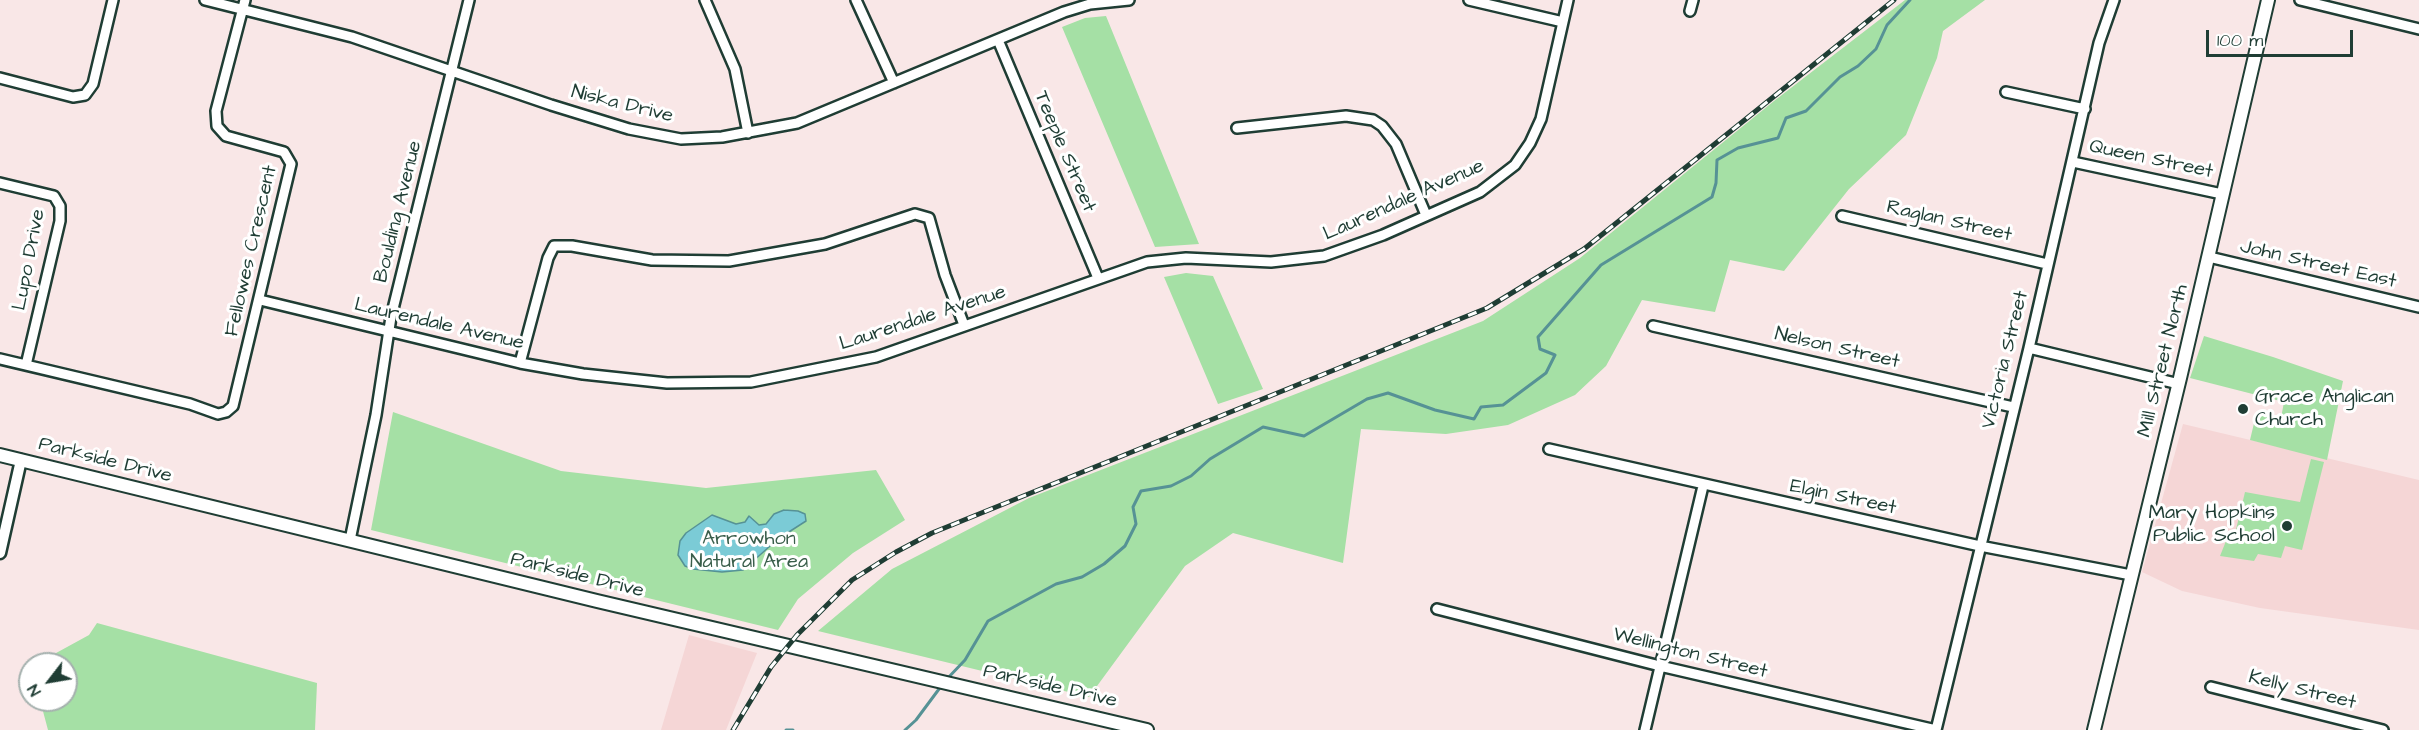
<!DOCTYPE html>
<html>
<head>
<meta charset="utf-8">
<style>
  body { margin:0 }
  #map { position:relative; width:2419px; height:730px; overflow:hidden; background:#f9e7e7; font-family:"Architects Daughter",sans-serif }
  canvas { display:block }
  .north { position:absolute; left:18px; top:652px; width:60px; height:60px; box-sizing:border-box; background:#fff; border:2px solid #a5b1ae; border-radius:50%; rotate:239deg; font-size:16px; font-weight:700; line-height:24px; text-align:center; color:#1f3d34 }
  .north::after { content:''; display:block; margin:auto; width:21px; height:27px; background:#1f3d34; clip-path:polygon(50% 0,100% 100%,50% 72%,0 100%) }
  .scale { position:absolute; left:2206px; top:30px; width:147px; height:27px; box-sizing:border-box; border:3px solid #1f3d34; border-top:0; padding-left:8px; font-size:18px; line-height:21px; white-space:nowrap; color:#1f3d34; -webkit-text-stroke:4px #fff; paint-order:stroke }
</style>
</head>
<body>
<div id="map">
<canvas width="2419" height="730"></canvas>
<div class="north">N</div>
<div class="scale">100 m</div>
</div>
<script>
const ctx = document.querySelector('canvas').getContext('2d');
ctx.lineJoin = 'round';
function fill(path, color) {
  ctx.fillStyle = color;
  ctx.fill(path, 'evenodd');
}
function shape(rows) {
  const path = new Path2D();
  for (const r of rows) {
    path.moveTo(r[0], r[1]);
    for (let i = 2; i < r.length; i += 2) path.lineTo(r[i], r[i + 1]);
  }
  return path;
}
function stroke(path, color, width, dash) {
  ctx.strokeStyle = color;
  ctx.lineWidth = width;
  ctx.lineCap = dash ? 'butt' : 'round';
  ctx.setLineDash(dash || []);
  ctx.stroke(path);
}
function write(font, color, halo, rows, align = 'center') {
  ctx.font = font + ' "Architects Daughter",sans-serif';
  ctx.lineWidth = 6;
  ctx.setLineDash([]);
  ctx.textBaseline = 'middle';
  ctx.strokeStyle = halo;
  ctx.fillStyle = color;
  for (const [text, x, y, turn = 0] of rows) {
    ctx.save();
    ctx.translate(x, y);
    ctx.rotate((+turn || 0) * Math.PI / 180);
    ctx.textAlign = isNaN(turn) ? turn : align;
    if (halo) ctx.strokeText(text, 0, 0);
    ctx.fillText(text, 0, 0);
    ctx.restore();
  }
}
fill(shape([
  [2183,424,2419,480,2419,630,2260,608,2182,591,2142,572],
  [689,635,757,653,726,730,661,730]
]), '#f5d6d6');
fill(shape([
  [1905,0,1985,0,1943,31,1937,58,1906,135,1849,189,1784,271,1730,260,1715,312,1642,300,1606,366,1575,395,1508,425,1446,434,1361,429,1343,563,1233,533,1185,566,1089,697,818,631,892,569,1029,498,1483,321,1580,258,1774,101],
  [1106,16,1199,244,1155,247,1062,27,1085,18],
  [1186,273,1213,276,1263,389,1218,404,1164,277],
  [2204,336,2273,357,2343,381,2327,460,2250,440,2256,415,2281,418,2284,402,2190,378],
  [393,412,561,471,706,488,876,470,905,520,853,553,798,599,778,630,371,530],
  [2311,459,2324,462,2302,550,2285,546,2281,558,2258,554,2254,561,2220,556,2226,541,2233,542,2245,492,2300,502],
  [97,623,317,683,315,730,48,730,40,700,66,700,66,664,36,664,89,635]
]), '#a5e0a5');
const water = shape([
  [784,510,798,511,805,514,806,521,778,539,743,570,722,572,693,569,685,566,678,555,680,541,686,533,712,515,736,524,745,522,749,516,759,525,766,524,774,514,784,510]
]);
fill(water, '#7bcbd6');
stroke(water, '#569295', 1.5);
stroke(shape([
  [946,680,965,660,988,621,1056,584,1082,577,1104,564,1125,546,1136,524,1133,507,1141,491,1171,486,1191,476,1210,459,1263,427,1304,436,1367,399,1388,393,1435,410,1474,419,1481,407,1503,405,1546,373,1555,355,1540,349,1538,337,1601,265,1712,197,1716,183,1717,160,1738,148,1778,138,1786,118,1806,111,1840,77,1858,66,1876,49,1887,25,1910,0],
  [786,730,793,730],
  [905,730,916,720,942,685]
]), '#569295', 3);
const minor = shape([
  [205,0,352,37,551,105,629,129,681,139,722,137,797,123,1064,12,1090,4,1129,0],
  [705,0,735,69,748,133],
  [856,0,894,83],
  [1469,0,1563,22],
  [2300,0,2419,29],
  [1690,11,1693,0],
  [998,40,1098,278],
  [0,78,73,97,85,95,93,84,113,0],
  [2006,92,2085,109],
  [1237,128,1346,116,1373,120,1382,126,1396,144,1426,215],
  [2073,162,2222,194],
  [0,183,54,196,60,206,60,221,26,365],
  [1842,216,2047,264],
  [2209,257,2419,307],
  [260,300,520,363,583,374,667,383,751,382,876,357,1147,262,1186,258,1271,262,1324,256,1383,235,1480,192,1515,165,1530,143,1541,119,1568,0],
  [1653,326,2013,407],
  [2029,348,2179,384],
  [0,359,190,404,218,414,226,412,233,406,291,164,284,152,226,136,217,126,216,111,245,0],
  [520,363,548,258,554,246,572,246,652,260,729,261,825,244,915,214,929,218,945,275,964,325],
  [1549,449,1980,546,2131,575],
  [350,540,376,415,391,317,469,0],
  [1437,609,1660,666,1936,730],
  [2211,687,2383,730],
  [1645,730,1703,486],
  [1936,730,2029,348,2099,43,2114,0]
]);
const tertiary = shape([
  [0,553,21,460]
]);
const secondary = shape([
  [0,455,597,601,1147,730],
  [2094,730,2180,378,2268,0]
]);
stroke(minor, '#1f3d34', 14);
stroke(tertiary, '#1f3d34', 15);
stroke(secondary, '#1f3d34', 16);
stroke(minor, '#fff', 9);
stroke(tertiary, '#fff', 10);
stroke(secondary, '#fff', 12);
const rail = shape([
  [733,730,771,667,797,635,852,580,896,552,932,533,1487,308,1584,249,1894,0]
]);
stroke(rail, '#1f3d34', 5);
stroke(rail, '#fff', 3, [9]);
for (const [x, y, r, color] of [
  [2243,409,6,"#1f3d34"],
  [2287,526,6,"#1f3d34"]
]) {
  const dot = new Path2D();
  dot.arc(x, y, r, 0, 2 * Math.PI);
  ctx.fillStyle = color;
  ctx.fill(dot);
  stroke(dot, '#fff', 2);
}
write('20px', '#1f3d34', '#fff', [
  ["Niska Drive",622,105,14],
  ["Teeple Street",1064,152,67],
  ["Queen Street",2151,160,12],
  ["Laurendale Avenue",1404,201,-24],
  ["Boulding Avenue",399,212,-76],
  ["Raglan Street",1949,222,13],
  ["Fellowes Crescent",252,251,-77],
  ["Lupo Drive",30,260,-79],
  ["John Street East",2318,265,13],
  ["Laurendale Avenue",923,319,-18],
  ["Laurendale Avenue",439,325,13],
  ["Nelson Street",1837,349,13],
  ["Victoria Street",2006,360,-76],
  ["Mill Street North",2164,361,-76],
  ["Parkside Drive",105,461,14],
  ["Elgin Street",1843,498,12],
  ["Parkside Drive",577,576,14],
  ["Wellington Street",1690,654,14],
  ["Parkside Drive",1050,687,13],
  ["Kelly Street",2302,691,14]
]);
write('20px', '#1f3d34', '#fff', [
  ["Grace Anglican",2255,398],
  ["Church",2255,421],
  ["Mary Hopkins",2275,514,"right"],
  ["Public School",2275,537,"right"]
], 'left');
write('20px', '#3a5e4b', '#fff', [
  ["Arrowhon",749,540],
  ["Natural Area",749,563]
]);
</script>
</body>
</html>
